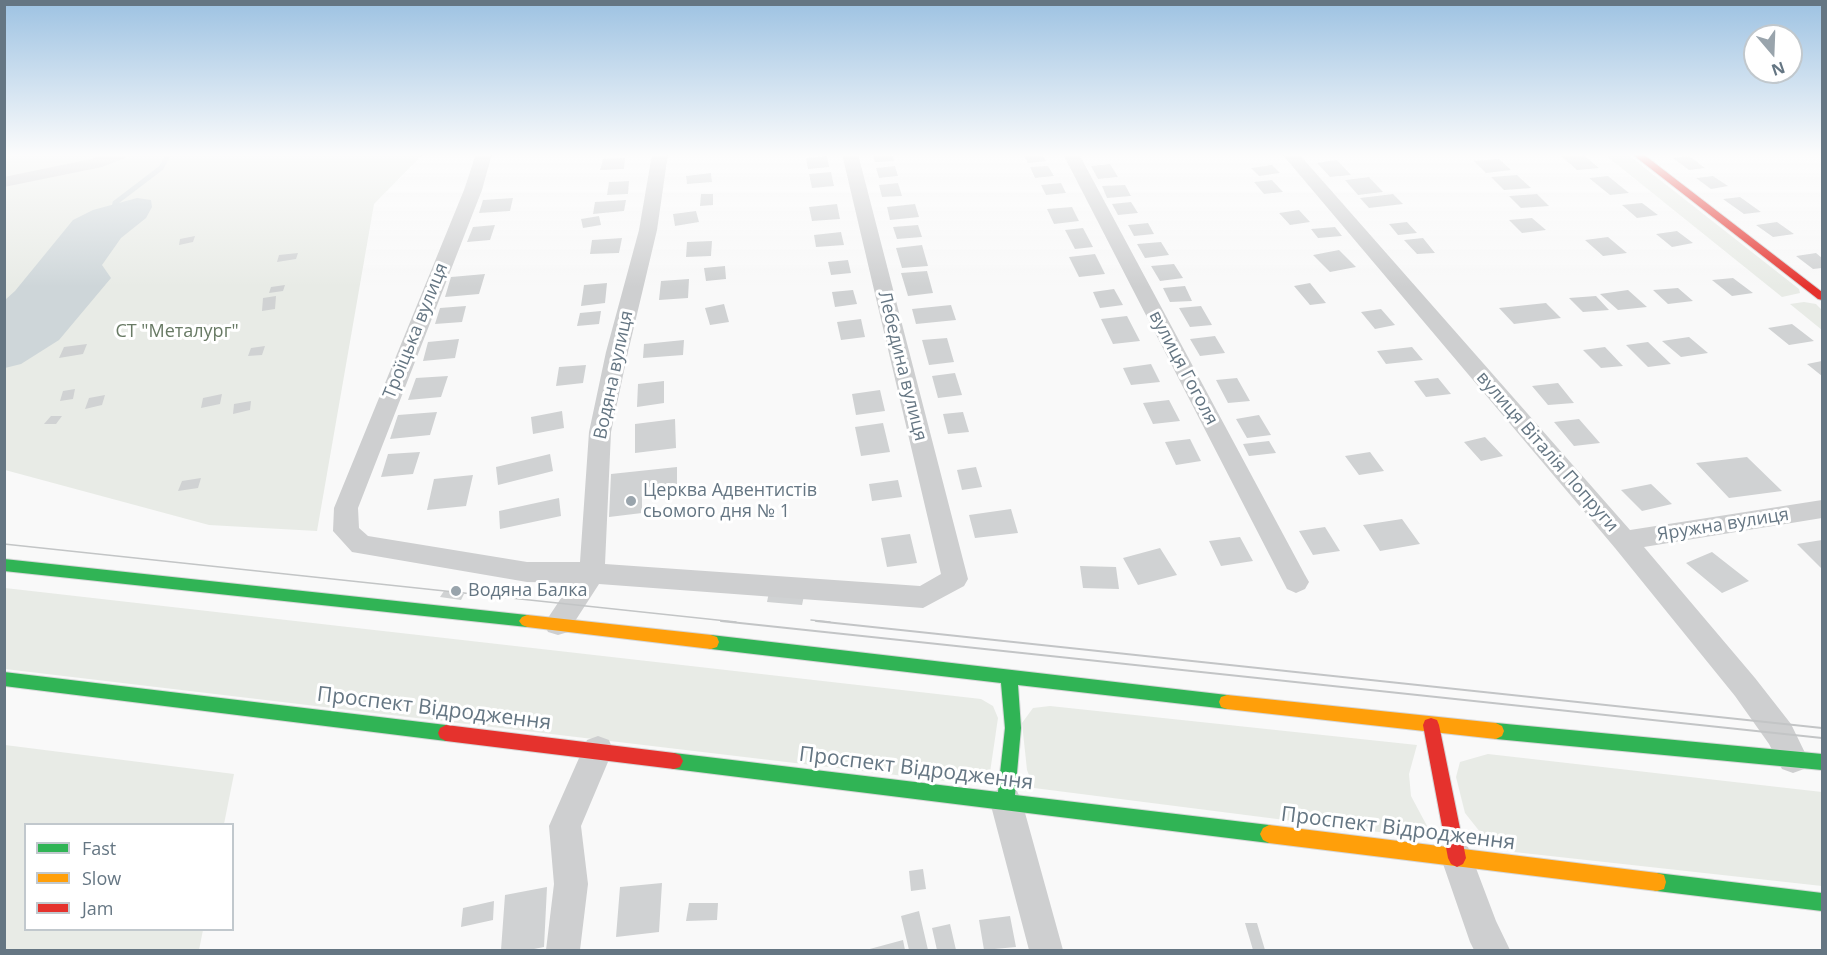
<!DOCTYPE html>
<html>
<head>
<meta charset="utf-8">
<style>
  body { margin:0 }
  #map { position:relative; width:1827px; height:955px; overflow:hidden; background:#f9f9f9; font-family:"Open Sans",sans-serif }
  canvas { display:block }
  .frame { position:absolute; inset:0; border:6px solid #657683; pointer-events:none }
  .legend { position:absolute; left:24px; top:823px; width:210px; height:108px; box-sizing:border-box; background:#fff; border:2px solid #c1c8cd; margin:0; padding:8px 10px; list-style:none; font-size:18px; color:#657683 }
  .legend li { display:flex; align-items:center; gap:12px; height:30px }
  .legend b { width:30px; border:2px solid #c1c8cd }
  .north { position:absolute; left:1743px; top:24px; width:60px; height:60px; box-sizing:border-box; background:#fff; border:2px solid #c1c8cd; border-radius:50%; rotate:161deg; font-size:16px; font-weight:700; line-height:24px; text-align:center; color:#657683 }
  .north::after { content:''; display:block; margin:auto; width:21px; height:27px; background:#99a4ac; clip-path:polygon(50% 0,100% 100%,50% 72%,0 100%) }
</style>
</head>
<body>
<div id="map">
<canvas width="1827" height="955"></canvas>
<div class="frame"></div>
<ul class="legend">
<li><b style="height:8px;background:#30b455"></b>Fast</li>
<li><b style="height:8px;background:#ff9f0a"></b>Slow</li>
<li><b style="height:8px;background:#e5322d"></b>Jam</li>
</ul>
<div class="north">N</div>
</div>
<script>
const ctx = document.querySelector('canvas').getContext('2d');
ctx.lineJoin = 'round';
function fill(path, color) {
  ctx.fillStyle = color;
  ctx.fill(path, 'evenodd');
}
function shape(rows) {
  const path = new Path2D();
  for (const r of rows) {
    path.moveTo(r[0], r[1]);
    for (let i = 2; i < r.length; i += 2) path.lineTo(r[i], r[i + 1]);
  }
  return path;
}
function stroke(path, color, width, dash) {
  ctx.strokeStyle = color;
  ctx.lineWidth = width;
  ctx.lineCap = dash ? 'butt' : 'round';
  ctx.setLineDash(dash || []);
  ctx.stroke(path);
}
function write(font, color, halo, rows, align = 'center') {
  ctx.font = font + ' "Open Sans",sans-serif';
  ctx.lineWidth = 6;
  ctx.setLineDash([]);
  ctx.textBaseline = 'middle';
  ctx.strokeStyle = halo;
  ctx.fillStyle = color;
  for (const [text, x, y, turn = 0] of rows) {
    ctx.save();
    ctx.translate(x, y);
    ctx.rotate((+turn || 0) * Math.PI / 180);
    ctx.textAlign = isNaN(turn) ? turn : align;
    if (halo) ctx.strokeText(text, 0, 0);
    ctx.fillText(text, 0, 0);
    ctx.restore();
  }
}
fill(shape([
  [4,154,423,154,374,204,317,531,209,525,5,470],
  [1604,154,1627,154,1799,289,1800,293,1782,297],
  [1804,302,1816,304,1822,310,1822,330,1790,304],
  [5,588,981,699,993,706,998,718,988,786,5,669],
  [1050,706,1417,745,1409,774,1411,796,1434,839,1034,788,1027,770,1022,723,1033,708],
  [5,745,234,774,224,824,26,824,26,930,203,930,199,950,5,950],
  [1488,754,1822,792,1822,886,1514,852,1484,837,1465,813,1456,777,1460,762]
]), '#e8ebe6');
fill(shape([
  [137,198,151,200,152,207,146,218,121,238,102,265,111,278,59,340,21,364,5,368,5,300,15,291,73,220,93,210]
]), '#ced6d9');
stroke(shape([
  [113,211,115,203,161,168,169,154]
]), '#ced6d9', 5);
fill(shape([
  [872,154,892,154,894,161,875,162],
  [1023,154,1042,154,1046,161,1028,163],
  [1582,154,1599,168,1577,170,1560,155],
  [827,156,829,167,808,169,806,158],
  [1689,156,1705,168,1689,170,1673,158],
  [625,158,624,169,600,170,603,159],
  [1499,159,1511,170,1486,173,1474,161],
  [1337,160,1351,175,1330,177,1317,163],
  [1110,164,1118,177,1098,179,1091,166],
  [1272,165,1280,173,1259,176,1251,168],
  [895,166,898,176,879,178,876,168],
  [1048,166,1054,176,1035,178,1030,167],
  [831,172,834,186,812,188,809,174],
  [711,173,712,182,687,184,686,176],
  [1517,175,1531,188,1504,190,1491,177],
  [1608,176,1629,193,1610,195,1589,178],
  [1713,176,1728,186,1711,189,1696,178],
  [1369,177,1383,192,1358,195,1345,180],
  [1272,180,1283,192,1264,194,1254,182],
  [629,181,628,194,607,195,609,182],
  [898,183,902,196,882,197,879,185],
  [1061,183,1066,193,1046,195,1041,185],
  [1125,185,1131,196,1107,198,1102,186],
  [701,194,713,194,713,205,700,206],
  [1393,194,1403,204,1369,208,1360,198],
  [1537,194,1549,206,1521,208,1509,196],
  [1740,197,1761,212,1744,214,1723,199],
  [513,198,510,211,479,213,483,200],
  [626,200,624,211,593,214,595,202],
  [1131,202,1138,213,1118,215,1112,204],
  [1642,203,1658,215,1637,218,1622,205],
  [837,204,840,219,812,221,809,207],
  [915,204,919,217,890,220,887,207],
  [1072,207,1079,221,1054,224,1047,209],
  [1299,210,1310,222,1290,225,1279,213],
  [696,211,699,222,675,226,673,214],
  [599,216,601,225,583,228,581,219],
  [1532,218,1546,230,1522,233,1509,220],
  [1407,222,1417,233,1398,235,1389,224],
  [1777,222,1794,234,1773,237,1756,225],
  [1148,223,1154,234,1134,236,1128,225],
  [495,225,490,240,467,242,473,227],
  [918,225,922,237,897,239,893,227],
  [1335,227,1342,236,1318,238,1311,229],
  [1083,228,1093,247,1075,249,1065,230],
  [1677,231,1693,243,1672,247,1656,234],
  [841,232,844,245,816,247,814,235],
  [195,236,193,242,179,245,180,239],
  [1608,237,1627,253,1603,256,1585,240],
  [622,238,619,253,590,254,592,240],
  [1423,238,1435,253,1417,254,1404,240],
  [712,241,711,256,686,257,687,242],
  [1161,242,1169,255,1145,258,1137,244],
  [922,245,928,266,902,268,896,248],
  [1339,250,1356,267,1330,272,1313,255],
  [298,253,296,259,277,262,279,255],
  [1816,253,1822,258,1822,268,1813,269,1796,256],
  [1095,254,1105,274,1079,277,1069,257],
  [848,260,851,273,831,275,828,262],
  [1174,264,1183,278,1160,281,1151,266],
  [725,266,726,279,706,281,704,268],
  [927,271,933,293,908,296,901,273],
  [485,274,479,294,445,297,451,277],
  [1733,278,1753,293,1732,296,1712,280],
  [689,279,688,298,659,300,661,281],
  [607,283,605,303,581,306,584,285],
  [1310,283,1326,303,1310,305,1294,286],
  [285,285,283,291,269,293,271,287],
  [1185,286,1192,301,1170,302,1163,288],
  [1678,288,1693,301,1668,304,1653,290],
  [1114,289,1123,305,1100,308,1093,292],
  [853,290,857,304,835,307,832,292],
  [1628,290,1647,307,1618,310,1600,294],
  [276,296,275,309,262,311,263,298],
  [1596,296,1609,310,1583,312,1569,298],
  [1546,303,1561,318,1514,324,1499,308],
  [724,304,729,322,710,325,705,308],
  [951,305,956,320,916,324,912,309],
  [466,306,462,322,435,324,440,308],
  [1201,306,1212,325,1190,327,1179,308],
  [1381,309,1395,325,1375,329,1361,312],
  [601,311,599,324,577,326,580,313],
  [1127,316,1140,341,1113,344,1101,319],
  [861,319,865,337,841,340,837,322],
  [1792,324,1814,341,1789,345,1768,328],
  [1215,336,1225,353,1200,356,1190,339],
  [1689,337,1708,353,1681,357,1662,341],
  [947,338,954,362,929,365,922,340],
  [459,339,455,358,423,361,428,342],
  [684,340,683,355,643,358,644,344],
  [1648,342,1671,364,1648,367,1626,345],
  [87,344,83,354,59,358,64,347],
  [265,346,262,355,248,356,251,348],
  [1412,347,1423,360,1386,364,1377,351],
  [1605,347,1623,366,1601,368,1583,350],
  [1822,361,1822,376,1807,364],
  [1151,364,1160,382,1131,385,1123,368],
  [586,365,583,383,556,386,559,367],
  [955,373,962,395,938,398,932,376],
  [448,376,441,397,408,400,416,378],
  [1237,378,1250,401,1228,403,1216,380],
  [1438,378,1451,394,1426,397,1414,381],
  [664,381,664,403,637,407,638,384],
  [1558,383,1574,403,1548,405,1532,386],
  [75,389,73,399,60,401,63,391],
  [880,390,885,411,856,415,852,394],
  [222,394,220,404,201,408,203,398],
  [105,395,102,405,85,409,89,398],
  [1169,400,1180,421,1153,424,1143,403],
  [251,401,250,410,233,414,234,404],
  [562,411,564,428,533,434,531,417],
  [437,412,430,435,390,439,398,415],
  [963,412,969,432,948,434,943,414],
  [1259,415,1271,435,1247,438,1236,419],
  [51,416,62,416,56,424,44,424],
  [675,419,676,448,635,453,635,424],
  [1579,419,1600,443,1574,446,1554,422],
  [883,423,890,452,861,456,855,427],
  [1485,437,1503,456,1481,461,1464,442],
  [1190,439,1201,461,1176,465,1165,442],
  [1269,441,1276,453,1249,456,1243,444],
  [420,452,413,474,381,477,388,454],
  [1370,452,1384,471,1359,475,1345,456],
  [550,454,553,471,498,485,496,467],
  [1747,457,1782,491,1729,498,1696,463],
  [677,467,677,484,642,488,642,513,609,517,611,474],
  [976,467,982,487,962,490,957,470],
  [473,475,466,506,427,510,434,479],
  [201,478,198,488,178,491,182,481],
  [898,480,902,497,872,501,869,484],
  [1651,484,1672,504,1642,511,1621,490],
  [559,498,561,516,500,529,499,511],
  [1011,509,1018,533,975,538,969,515],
  [1402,519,1420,544,1380,551,1363,525],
  [1325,527,1340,551,1313,555,1299,531],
  [910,534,917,563,887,567,881,538],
  [1240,537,1253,561,1221,566,1209,541],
  [1822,540,1822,569,1797,544],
  [1160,548,1177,575,1138,585,1123,558],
  [1712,552,1749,581,1722,593,1686,563],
  [1080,566,1116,567,1119,589,1083,588],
  [444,591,464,594,461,600,440,597],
  [769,592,804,596,802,605,767,602],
  [923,869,926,889,911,891,909,871],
  [662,883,659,932,616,937,620,887],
  [547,887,544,947,529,950,501,950,505,895],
  [494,901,493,920,461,927,463,908],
  [689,903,718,903,717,920,686,921],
  [919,911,928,950,909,950,901,916],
  [1010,916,1016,947,984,950,979,920],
  [1245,923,1257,923,1265,950,1253,950],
  [950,924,956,950,937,950,932,928],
  [903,940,905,950,866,950]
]), '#d0d2d3');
const fast = shape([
  [4,559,527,615,532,617,535,621,532,625,527,627,4,571,4,559],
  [711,635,1227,695,1233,697,1235,702,1233,707,1227,709,1018,685,1021,728,1015,795,1269,825,1275,828,1278,834,1275,840,1269,843,674,769,668,767,665,761,668,755,674,753,998,792,1005,728,1001,683,711,649,705,647,703,642,705,637,711,635],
  [4,672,446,725,452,728,454,733,452,738,446,741,4,686,4,672],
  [1496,723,1822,754,1822,770,1496,739,1490,736,1488,731,1490,726,1496,723],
  [1657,873,1822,893,1822,911,1657,891,1650,889,1648,882,1650,875,1657,873]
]);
const slow = shape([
  [527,615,711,635,717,637,719,642,717,647,711,649,527,627,522,625,519,621,522,617,527,615],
  [1227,695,1496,723,1502,726,1504,731,1502,736,1496,739,1227,709,1221,707,1219,702,1221,697,1227,695],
  [1269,825,1657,873,1664,875,1666,882,1664,889,1657,891,1269,843,1263,840,1260,834,1263,828,1269,825]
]);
const jam = shape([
  [1632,154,1643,154,1822,292,1822,300,1818,299,1632,154],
  [1431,718,1437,720,1439,725,1466,858,1463,864,1457,867,1451,864,1448,858,1423,725,1425,720,1431,718],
  [446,725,674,753,680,755,683,761,680,767,674,769,446,741,440,738,438,733,440,728,446,725]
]);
stroke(fast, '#d5d6d7', 2);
stroke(slow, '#d5d6d7', 2);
stroke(jam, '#d5d6d7', 2);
fill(shape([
  [105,154,127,154,125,158,102,167,4,187,4,177,91,159,105,154],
  [476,154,492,154,482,190,358,508,359,528,368,536,527,562,580,562,589,432,606,352,639,230,652,154,668,154,657,230,628,352,611,432,605,564,920,586,941,574,842,154,858,154,968,579,964,586,923,608,599,584,568,632,558,635,548,632,544,624,571,583,527,582,352,552,333,531,334,508,464,190,476,154],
  [1063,154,1079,154,1305,575,1309,582,1305,589,1296,593,1287,589,1063,154],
  [1282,154,1299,154,1630,530,1822,500,1822,518,1644,547,1755,678,1791,724,1808,759,1804,769,1793,773,1782,769,1769,744,1735,696,1615,548,1282,154],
  [598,736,609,740,613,750,581,826,588,884,580,950,546,950,554,884,549,826,587,740,598,736],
  [1006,787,1017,791,1022,802,1063,950,1029,950,990,802,995,791,1006,787],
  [1457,842,1468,847,1496,921,1510,950,1474,950,1470,942,1441,858,1446,847,1457,842]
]), '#cecfd0');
fill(fast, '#30b455');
fill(slow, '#ff9f0a');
fill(jam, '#e5322d');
stroke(shape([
  [4,544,736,622],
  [811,620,830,622]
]), '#c3c5c6', 1.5);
stroke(shape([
  [721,621,1822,738],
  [816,621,1822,728]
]), '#c3c5c6', 2);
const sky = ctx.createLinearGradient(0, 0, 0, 287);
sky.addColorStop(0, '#9dc2e2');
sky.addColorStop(0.54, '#fcfcfc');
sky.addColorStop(1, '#fcfcfc00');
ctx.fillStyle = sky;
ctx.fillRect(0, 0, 1827, 287);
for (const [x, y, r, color] of [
  [631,501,6,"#99a4ac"],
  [456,591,6,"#99a4ac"]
]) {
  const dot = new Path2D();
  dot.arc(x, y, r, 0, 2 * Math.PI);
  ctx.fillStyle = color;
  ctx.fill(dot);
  stroke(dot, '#fff', 2);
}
write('18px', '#657683', '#fff', [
  ["Троїцька вулиця",416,331,-68],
  ["Лебедина вулиця",902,366,76],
  ["вулиця Гоголя",1183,368,62],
  ["Водяна вулиця",614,375,-78],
  ["вулиця Віталія Попруги",1547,452,49],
  ["Яружна вулиця",1723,525,-9]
]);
write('18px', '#687a64', '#fff', [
  ["СТ \"Металург\"",177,332]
]);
write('18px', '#657683', '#fff', [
  ["Церква Адвентистів",643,491],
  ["сьомого дня № 1",643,512],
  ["Водяна Балка",468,591]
], 'left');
write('21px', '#657683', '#fff', [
  ["Проспект Відродження",434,709,7],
  ["Проспект Відродження",916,769,7],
  ["Проспект Відродження",1398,829,7]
]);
</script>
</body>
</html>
